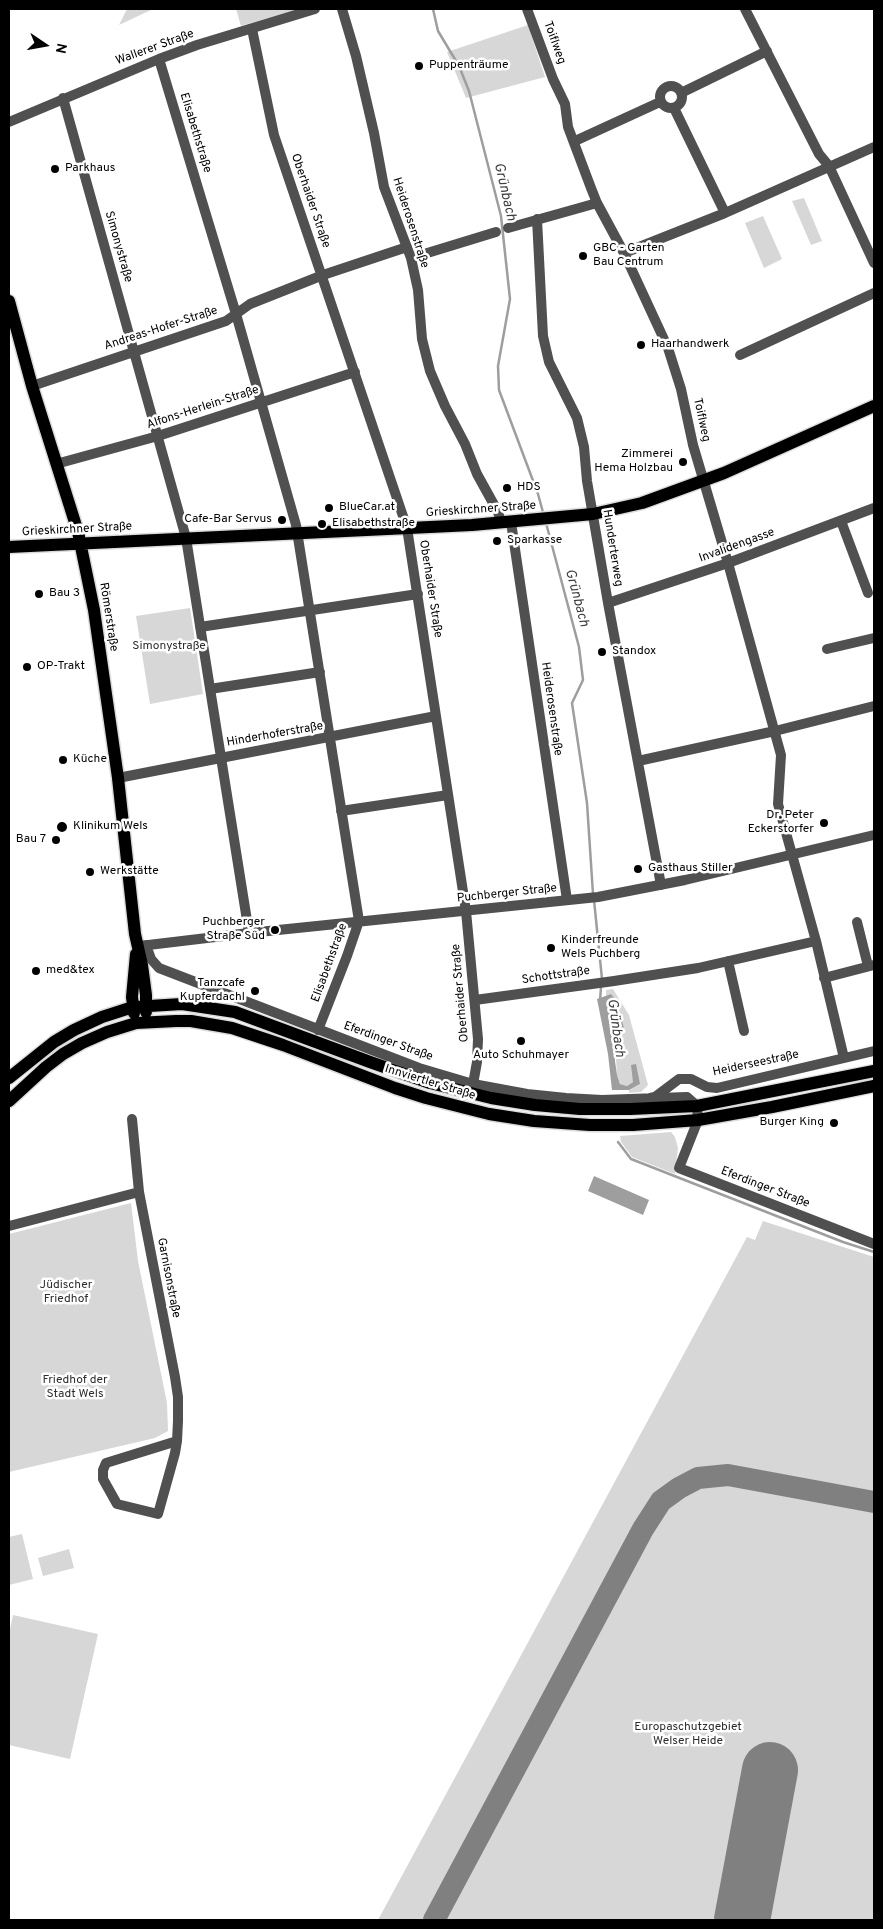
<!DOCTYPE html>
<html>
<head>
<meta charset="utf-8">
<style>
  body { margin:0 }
  #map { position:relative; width:883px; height:1929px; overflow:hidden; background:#fff; font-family:Overpass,sans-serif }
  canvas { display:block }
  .frame { position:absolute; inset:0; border:10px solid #000; pointer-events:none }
  .north { position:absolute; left:20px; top:20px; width:50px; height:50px; -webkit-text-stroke:4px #fff; paint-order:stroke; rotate:102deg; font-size:14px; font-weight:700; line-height:20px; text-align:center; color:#000 }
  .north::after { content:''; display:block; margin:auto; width:18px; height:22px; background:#000; clip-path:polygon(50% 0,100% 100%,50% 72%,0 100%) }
</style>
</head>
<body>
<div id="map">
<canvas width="883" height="1929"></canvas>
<div class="frame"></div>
<div class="north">N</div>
</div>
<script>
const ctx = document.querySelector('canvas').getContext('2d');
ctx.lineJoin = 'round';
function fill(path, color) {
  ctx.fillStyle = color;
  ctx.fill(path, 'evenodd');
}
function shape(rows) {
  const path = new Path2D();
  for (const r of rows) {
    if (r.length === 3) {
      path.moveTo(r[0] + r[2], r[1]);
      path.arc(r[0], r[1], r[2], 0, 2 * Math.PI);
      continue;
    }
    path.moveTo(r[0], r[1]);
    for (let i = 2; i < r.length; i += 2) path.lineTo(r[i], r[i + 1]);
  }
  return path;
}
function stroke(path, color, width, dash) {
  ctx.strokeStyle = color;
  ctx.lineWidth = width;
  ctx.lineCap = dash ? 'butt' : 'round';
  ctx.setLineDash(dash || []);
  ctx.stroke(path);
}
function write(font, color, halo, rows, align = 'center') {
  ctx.font = font + ' Overpass,sans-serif';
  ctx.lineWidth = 5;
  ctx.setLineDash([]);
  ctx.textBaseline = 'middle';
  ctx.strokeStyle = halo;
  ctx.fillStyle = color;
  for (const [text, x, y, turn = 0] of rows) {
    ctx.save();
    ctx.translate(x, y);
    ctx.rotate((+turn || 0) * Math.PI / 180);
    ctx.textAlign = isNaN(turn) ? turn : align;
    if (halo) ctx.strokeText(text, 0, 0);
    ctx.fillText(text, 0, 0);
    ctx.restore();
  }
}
fill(shape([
  [127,9,153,9,119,25],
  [236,9,299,9,241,26],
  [528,25,545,77,466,98,447,52],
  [804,198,822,241,811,245,792,201],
  [763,216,782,259,764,268,745,223],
  [190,608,203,694,150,704,136,616],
  [613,989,629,1015,648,1085,641,1092,629,1093,629,1090,640,1084,633,1075,633,1082,627,1086,620,1084,617,1075,615,1042,621,1035,624,1028,617,1001,611,994,606,996,606,990],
  [671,1132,675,1137,678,1148,675,1174,632,1157,621,1142,620,1136],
  [131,1203,138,1261,167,1403,168,1431,155,1438,9,1472,9,1234],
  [763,1221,874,1257,874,1920,378,1920,747,1237,755,1240],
  [22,1534,33,1579,9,1585,9,1537],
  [69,1549,74,1568,43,1576,38,1558],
  [13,1615,98,1634,70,1759,9,1745,9,1634]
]), '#d7d7d7');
fill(shape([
  [611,994,617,1001,624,1028,621,1035,615,1042,615,1061,617,1075,620,1084,627,1086,633,1082,631,1065,636,1064,640,1084,629,1090,612,1090,608,1054,597,999],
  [594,1176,649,1200,643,1215,588,1191]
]), '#9e9e9e');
stroke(shape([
  [433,9,438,31,459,66,469,91,501,216,510,299,498,366,499,390,538,494,544,516],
  [546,523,579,647,583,680,572,703,587,803,593,894],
  [594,900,602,979],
  [600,1001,601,987],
  [618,1142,631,1159,843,1242,874,1252]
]), '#9e9e9e', 2.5);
stroke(shape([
  [434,1920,643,1529,661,1501,679,1488,698,1478,728,1475,874,1502]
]), '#808080', 22);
stroke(shape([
  [742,1920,770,1770]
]), '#808080', 56);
const major = shape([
  [9,301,32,386,78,532,94,610,118,778,135,934,142,965,146,995,146,1012],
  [9,547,472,525,593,514,642,503,724,473,874,406],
  [134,1013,132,997,136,954],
  [9,1078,54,1042,74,1030,102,1017,133,1007,182,1004,235,1012,370,1062,430,1083,491,1098,535,1105,580,1109,630,1109,697,1106,874,1071],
  [9,1101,46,1067,63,1054,82,1043,107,1032,136,1023,176,1021,191,1021,232,1028,283,1045,395,1088,426,1098,489,1114,534,1121,590,1125,633,1125,698,1120,772,1107,874,1086]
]);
stroke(major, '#dbdbdb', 15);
stroke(shape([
  [342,9,356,56,374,133,384,187,411,258,418,290,422,339,430,371,445,406,465,444,477,474,498,512,501,522],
  [527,9,553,79,565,104,568,127,591,188,597,203,624,253,668,348,681,389,693,445,728,563,781,755,778,804,816,941,844,1058],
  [745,9,819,154,829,166,874,263],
  [252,29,274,135,407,528,466,911,478,1039,477,1062,473,1084],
  [159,59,236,314,296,525,359,921,347,956,318,1030],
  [671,97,11],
  [681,93,767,51],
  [63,98,186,538,249,933],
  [674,108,725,213],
  [9,122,159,59,197,45,315,9],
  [575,141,660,102],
  [537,219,543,336,549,362,577,418,584,447,587,481,608,603,661,885],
  [508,228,597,203],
  [624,253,725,213,874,147],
  [411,258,496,232],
  [740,355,874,293],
  [32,386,226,321,250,304,323,275,407,247],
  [56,464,158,436,355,372],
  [841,521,868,593],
  [511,522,567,900],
  [608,603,728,563,874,508],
  [200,627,418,594],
  [827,649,874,638],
  [210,689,320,672],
  [638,761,775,731,874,706],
  [118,778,436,716],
  [341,811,448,795],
  [857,922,868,966],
  [146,945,151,959,159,968,419,1068,473,1084,527,1094,566,1098,602,1100,687,1097,697,1106,698,1120,679,1168,874,1244],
  [140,946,249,933,598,897,685,880,874,835],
  [728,961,744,1031],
  [824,978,874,965],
  [475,1000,614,981,698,968,816,941],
  [650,1098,655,1097,679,1079,691,1079,707,1087,717,1088,874,1051],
  [132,1119,139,1192,175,1377,178,1397,178,1421,177,1441,175,1453,158,1514,117,1504,103,1479,103,1470,106,1463,177,1441],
  [9,1226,139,1192]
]), '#505050', 10);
stroke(major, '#000', 12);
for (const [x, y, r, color] of [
  [419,66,5,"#000"],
  [55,169,5,"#000"],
  [583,256,5,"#000"],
  [641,345,5,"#000"],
  [683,462,5,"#000"],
  [507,488,5,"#000"],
  [329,508,5,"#000"],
  [282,520,5,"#000"],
  [322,524,5,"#000"],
  [497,541,5,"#000"],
  [39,594,5,"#000"],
  [602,652,5,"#000"],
  [27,667,5,"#000"],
  [63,760,5,"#000"],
  [824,823,5,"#000"],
  [62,827,6,"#000"],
  [56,840,5,"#000"],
  [638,869,5,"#000"],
  [90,872,5,"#000"],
  [275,930,5,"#000"],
  [551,948,5,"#000"],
  [36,971,5,"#000"],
  [255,991,5,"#000"],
  [521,1041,5,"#000"],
  [834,1123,5,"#000"]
]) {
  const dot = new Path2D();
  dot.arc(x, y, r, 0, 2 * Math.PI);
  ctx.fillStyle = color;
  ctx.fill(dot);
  stroke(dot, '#fff', 2);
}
write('12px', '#000', '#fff', [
  ["Toiflweg",554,43,70],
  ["Wallerer Straße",155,48,-20],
  ["Elisabethstraße",195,133,73],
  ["Oberhaider Straße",310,201,71],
  ["Heiderosenstraße",410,223,72],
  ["Simonystraße",118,247,74],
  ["Andreas-Hofer-Straße",161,329,-18],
  ["Alfons-Herlein-Straße",203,408,-18],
  ["Toiflweg",701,420,78],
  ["Grieskirchner Straße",481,510,-4],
  ["Grieskirchner Straße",77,530,-3],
  ["Invalidengasse",737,546,-20],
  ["Hunderterweg",612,548,81],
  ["Oberhaider Straße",430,589,81],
  ["Römerstraße",108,617,81],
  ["Heiderosenstraße",551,709,82],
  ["Hinderhoferstraße",275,735,-10],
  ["Puchberger Straße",507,894,-6],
  ["Elisabethstraße",330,963,-70],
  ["Schottstraße",556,976,-8],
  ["Oberhaider Straße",461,993,-95],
  ["Eferdinger Straße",388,1042,20],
  ["Heiderseestraße",756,1064,-12],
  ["Innviertler Straße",430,1083,17],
  ["Eferdinger Straße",765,1188,21],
  ["Garnisonstraße",168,1278,79]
]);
write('12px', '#000', '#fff', [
  ["Puppenträume",429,66],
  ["Parkhaus",65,169],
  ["GBC - Garten",593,249],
  ["Bau Centrum",593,263],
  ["Haarhandwerk",651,345],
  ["Zimmerei",673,455,"right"],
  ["Hema Holzbau",673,469,"right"],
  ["HDS",517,488],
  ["BlueCar.at",339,508],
  ["Cafe-Bar Servus",272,520,"right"],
  ["Elisabethstraße",332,524],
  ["Sparkasse",507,541],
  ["Bau 3",49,594],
  ["Standox",612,652],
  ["OP-Trakt",37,667],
  ["Küche",73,760],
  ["Dr. Peter",814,816,"right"],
  ["Eckerstorfer",814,830,"right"],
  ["Klinikum Wels",73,827],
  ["Bau 7",46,840,"right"],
  ["Gasthaus Stiller",648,869],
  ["Werkstätte",100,872],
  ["Puchberger",265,923,"right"],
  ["Straße Süd",265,937,"right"],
  ["Kinderfreunde",561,941],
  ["Wels Puchberg",561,955],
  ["med&tex",46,971],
  ["Tanzcafe",245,984,"right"],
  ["Kupferdachl",245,998,"right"],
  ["Auto Schuhmayer",521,1056,"center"],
  ["Burger King",824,1123,"right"]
], 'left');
write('12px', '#2e2e2e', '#fff', [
  ["Simonystraße",169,647],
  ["Jüdischer",66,1286],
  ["Friedhof",66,1300],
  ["Friedhof der",75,1381],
  ["Stadt Wels",75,1395],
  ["Europaschutzgebiet",688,1728],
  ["Welser Heide",688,1742]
]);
write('italic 14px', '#3f3f3f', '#fff', [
  ["Grünbach",504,192,77],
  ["Grünbach",576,598,75],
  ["Grünbach",615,1028,82]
]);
</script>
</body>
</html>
